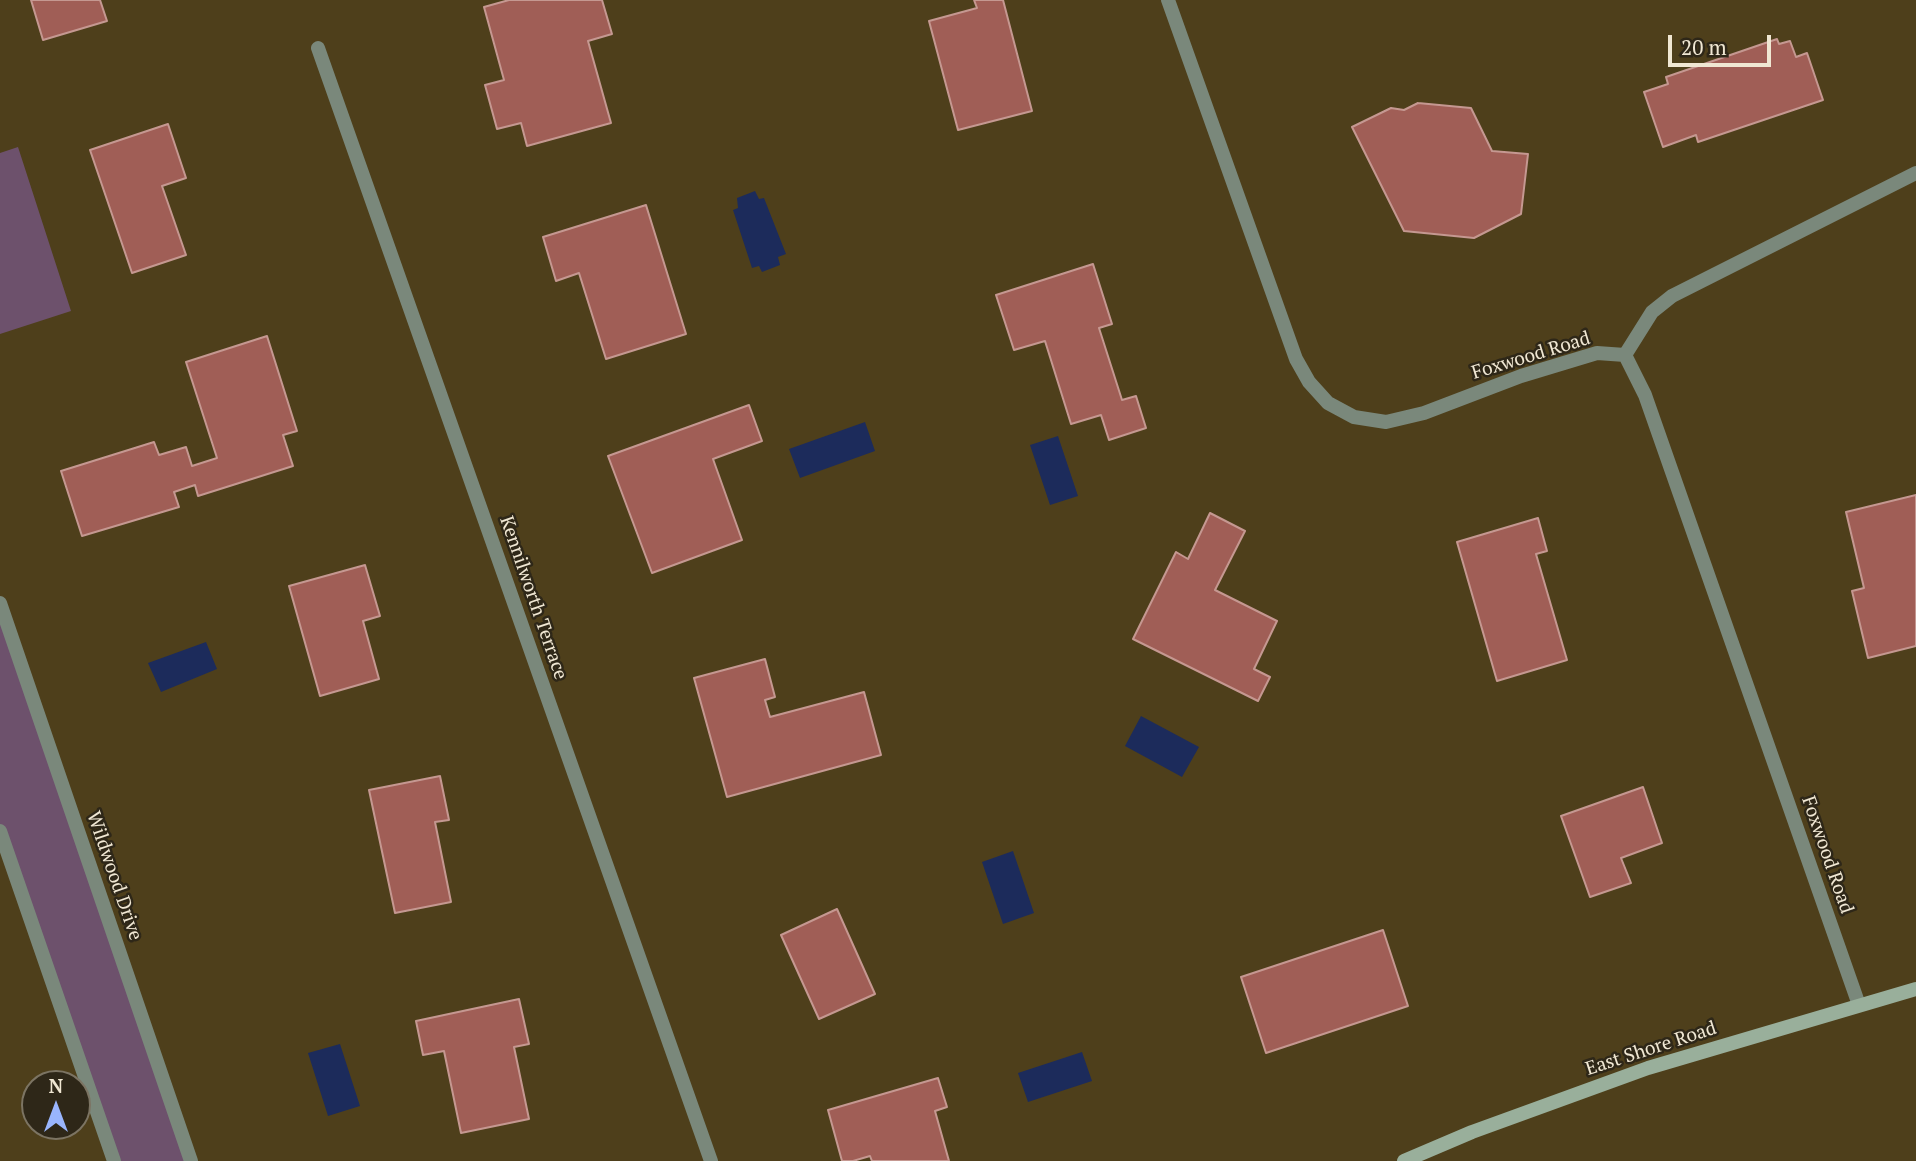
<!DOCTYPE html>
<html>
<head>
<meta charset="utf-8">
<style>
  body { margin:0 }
  #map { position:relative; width:1916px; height:1161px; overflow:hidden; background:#4e3f1b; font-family:"PT Serif",serif }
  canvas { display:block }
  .north { position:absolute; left:21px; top:1070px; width:70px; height:70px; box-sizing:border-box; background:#2e2718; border:2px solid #7c7463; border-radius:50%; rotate:0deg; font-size:19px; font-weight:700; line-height:28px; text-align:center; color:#f0e7d3 }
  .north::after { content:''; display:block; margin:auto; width:24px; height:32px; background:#99b5fd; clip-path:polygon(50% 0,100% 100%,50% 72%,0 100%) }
  .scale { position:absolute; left:1668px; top:35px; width:103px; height:32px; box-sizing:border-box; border:4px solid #f0e7d3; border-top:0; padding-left:9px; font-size:21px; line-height:24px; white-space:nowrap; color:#f0e7d3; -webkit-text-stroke:5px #2e2718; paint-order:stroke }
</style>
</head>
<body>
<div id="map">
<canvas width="1916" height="1161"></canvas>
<div class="north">N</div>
<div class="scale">20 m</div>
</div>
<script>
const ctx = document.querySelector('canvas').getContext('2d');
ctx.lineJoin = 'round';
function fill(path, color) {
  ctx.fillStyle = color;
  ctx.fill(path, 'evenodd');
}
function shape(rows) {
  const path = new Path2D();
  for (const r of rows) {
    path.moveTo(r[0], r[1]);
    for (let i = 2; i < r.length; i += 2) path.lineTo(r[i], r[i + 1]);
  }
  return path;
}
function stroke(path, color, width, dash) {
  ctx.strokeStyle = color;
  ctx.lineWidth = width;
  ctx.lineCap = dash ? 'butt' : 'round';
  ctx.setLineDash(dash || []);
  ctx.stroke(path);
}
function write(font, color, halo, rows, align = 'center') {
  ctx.font = font + ' "PT Serif",serif';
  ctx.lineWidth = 5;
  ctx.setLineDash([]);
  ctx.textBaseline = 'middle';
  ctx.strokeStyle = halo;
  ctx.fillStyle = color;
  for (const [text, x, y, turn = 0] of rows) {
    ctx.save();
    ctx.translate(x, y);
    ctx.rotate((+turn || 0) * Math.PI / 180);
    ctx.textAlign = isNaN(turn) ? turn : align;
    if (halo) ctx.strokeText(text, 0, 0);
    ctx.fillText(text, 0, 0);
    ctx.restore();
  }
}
fill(shape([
  [18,147,71,311,0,334,0,153],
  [0,603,191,1161,114,1161,0,831]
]), '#6d516c');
fill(shape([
  [755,191,759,199,764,198,786,254,778,257,780,265,762,272,759,266,752,268,733,210,738,208,737,198],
  [865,422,875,451,800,478,789,449],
  [1058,436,1078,496,1050,505,1030,445],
  [206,642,217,669,161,692,148,663],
  [1141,716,1199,747,1182,777,1125,746],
  [1013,851,1034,913,1003,924,982,862],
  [340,1044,360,1106,328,1116,308,1053],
  [1082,1052,1092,1081,1028,1102,1018,1073]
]), '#1c2b5b');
const building = shape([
  [31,0,100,0,107,21,43,40,31,0],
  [509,0,602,0,612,34,588,41,611,123,527,146,521,123,497,129,485,85,504,80,484,7,509,0],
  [974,0,1003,0,1032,111,958,130,929,21,977,8,974,0],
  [1777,39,1779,44,1790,41,1796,57,1807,53,1823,100,1698,142,1696,135,1663,147,1644,92,1668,84,1666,77,1777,39],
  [1418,103,1471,108,1492,151,1528,154,1521,214,1474,238,1404,231,1352,127,1391,108,1404,110,1418,103],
  [168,124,186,178,162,186,186,255,132,273,90,150,168,124],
  [646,205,686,334,606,359,579,273,556,281,543,237,646,205],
  [1093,264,1112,324,1099,328,1122,400,1136,396,1146,428,1109,440,1101,415,1071,424,1045,341,1014,350,996,295,1093,264],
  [267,336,297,431,283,435,293,466,198,496,195,485,174,492,179,507,82,536,61,471,154,442,159,455,186,447,192,466,217,458,186,362,267,336],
  [749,405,762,441,713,459,742,540,652,573,608,456,749,405],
  [1916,495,1916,646,1868,658,1852,591,1864,588,1846,512,1916,495],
  [1210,513,1245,531,1215,590,1277,621,1254,669,1270,677,1258,701,1133,639,1176,552,1188,559,1210,513],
  [1538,518,1547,551,1536,554,1567,660,1497,681,1457,542,1538,518],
  [365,565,380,616,363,621,379,679,320,696,289,586,365,565],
  [765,659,775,697,765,700,770,717,864,692,881,755,727,797,694,678,765,659],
  [440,776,449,820,435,822,451,902,395,913,369,790,440,776],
  [1643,787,1662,843,1621,858,1631,883,1590,897,1561,816,1643,787],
  [837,909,875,994,819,1019,781,935,837,909],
  [1383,930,1408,1006,1266,1053,1241,977,1383,930],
  [519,999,529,1044,514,1047,529,1119,461,1133,444,1051,423,1055,416,1021,519,999],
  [938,1078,947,1107,935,1111,949,1161,872,1161,870,1156,853,1161,842,1161,828,1110,938,1078]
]);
fill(building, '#a05e56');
stroke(building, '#c59891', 2);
stroke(shape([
  [1625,355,1652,312,1672,296,1916,173]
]), '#7a887b', 14);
stroke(shape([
  [1168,0,1296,359,1309,382,1328,403,1354,417,1386,422,1424,413,1521,376,1597,353,1625,355,1645,395,1859,1005],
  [318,48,711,1161],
  [0,603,191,1161],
  [0,831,114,1161]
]), '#7a887b', 14);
stroke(shape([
  [1404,1161,1472,1132,1648,1068,1916,989]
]), '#99af9b', 14);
write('19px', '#f0e7d3', '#2e2718', [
  ["Foxwood Road",1531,356,-17],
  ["Kennilworth Terrace",533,598,71],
  ["Foxwood Road",1827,855,71],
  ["Wildwood Drive",114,876,71],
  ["East Shore Road",1651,1049,-18]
]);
</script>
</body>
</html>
